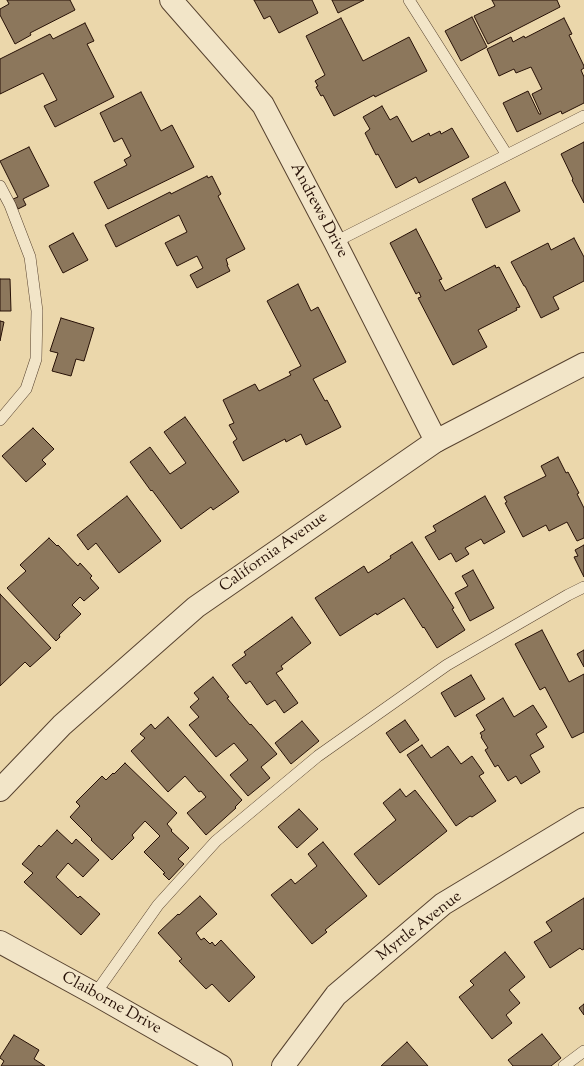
<!DOCTYPE html>
<html>
<head>
<meta charset="utf-8">
<style>
  body { margin:0 }
  canvas { display:block; background:#ebd7ab }
</style>
</head>
<body>
<canvas width="584" height="1066"></canvas>
<script>
const ctx = document.querySelector('canvas').getContext('2d');
ctx.lineJoin = 'round';
function fill(path, color) {
  ctx.fillStyle = color;
  ctx.fill(path, 'evenodd');
}
function shape(rows) {
  const path = new Path2D();
  for (const r of rows) {
    path.moveTo(r[0], r[1]);
    for (let i = 2; i < r.length; i += 2) path.lineTo(r[i], r[i + 1]);
  }
  return path;
}
function stroke(path, color, width, dash) {
  ctx.strokeStyle = color;
  ctx.lineWidth = width;
  ctx.lineCap = dash ? 'butt' : 'round';
  ctx.setLineDash(dash || []);
  ctx.stroke(path);
}
function write(font, color, halo, rows, align = 'center') {
  ctx.font = font + ' "Sorts Mill Goudy",serif';
  ctx.lineWidth = 3;
  ctx.setLineDash([]);
  ctx.textBaseline = 'middle';
  ctx.strokeStyle = halo;
  ctx.fillStyle = color;
  for (const [text, x, y, turn = 0] of rows) {
    ctx.save();
    ctx.translate(x, y);
    ctx.rotate((+turn || 0) * Math.PI / 180);
    ctx.textAlign = isNaN(turn) ? turn : align;
    if (halo) ctx.strokeText(text, 0, 0);
    ctx.fillText(text, 0, 0);
    ctx.restore();
  }
}
const building = shape([
  [7,0,70,0,75,10,30,33,31,35,15,44,0,15,0,9,9,4,7,0],
  [254,0,312,0,318,13,279,33,270,16,264,19,254,0],
  [332,0,364,0,338,13,332,0],
  [492,0,557,0,560,7,488,44,474,16,495,6,492,0],
  [472,17,487,47,461,61,445,31,472,17],
  [341,18,363,61,409,37,427,71,375,97,374,95,334,116,323,95,321,96,316,87,318,86,315,81,325,75,306,36,341,18],
  [564,18,572,34,569,35,584,66,584,68,581,70,584,77,584,103,562,114,561,111,517,132,503,103,528,91,539,114,541,114,532,94,542,89,531,67,516,73,514,69,499,76,487,49,511,37,513,42,524,36,525,38,564,18],
  [85,23,94,41,87,44,114,97,55,127,44,106,57,100,43,73,0,94,0,59,50,34,53,39,85,23],
  [141,92,161,131,172,125,194,167,108,209,94,182,127,165,124,160,131,156,122,138,114,142,100,113,141,92],
  [382,106,390,120,397,116,412,142,429,133,430,136,440,131,441,134,452,128,469,157,419,183,416,177,396,188,378,154,376,155,365,133,370,129,363,117,382,106],
  [584,142,584,203,572,180,573,179,561,154,584,142],
  [29,147,49,186,23,199,26,205,18,209,13,199,18,197,0,161,29,147],
  [207,176,208,178,212,176,221,194,218,196,245,249,226,259,228,265,227,265,230,271,197,288,190,275,203,268,197,256,177,266,165,243,187,232,179,215,116,247,105,225,170,192,171,194,207,176],
  [505,182,520,211,486,228,472,199,505,182],
  [416,229,442,279,439,280,445,291,495,265,496,268,499,267,520,307,516,308,517,310,478,330,487,347,453,365,418,298,421,297,419,292,416,294,390,243,416,229],
  [73,233,88,260,63,273,49,246,73,233],
  [574,238,584,257,584,281,553,297,559,309,541,318,525,286,524,286,511,262,548,243,551,250,574,238],
  [0,279,10,279,11,311,0,311,0,279],
  [298,284,311,311,318,307,346,362,313,379,325,401,327,400,341,427,306,445,301,434,286,442,285,439,243,461,233,442,237,439,229,425,234,423,223,400,255,384,259,391,291,375,289,372,301,366,267,301,298,284],
  [61,318,94,328,84,361,76,359,71,376,52,371,58,353,50,351,61,318],
  [0,321,4,322,0,341,0,321],
  [185,417,239,492,213,510,211,507,181,529,152,490,151,491,130,462,150,447,170,474,186,463,164,432,185,417],
  [33,428,54,449,42,460,46,464,26,482,2,456,33,428],
  [558,457,566,473,568,472,579,493,577,494,584,508,584,538,577,541,567,522,549,531,546,525,523,537,505,503,507,502,504,497,546,476,541,466,558,457],
  [127,496,161,541,119,573,96,543,88,550,77,535,127,496],
  [485,496,505,532,484,544,481,539,465,548,469,554,456,562,451,553,439,560,425,537,436,531,433,526,485,496],
  [49,538,57,546,58,545,78,566,80,563,92,576,90,578,99,588,84,601,80,597,72,605,81,614,59,635,60,637,56,641,7,588,26,571,20,565,49,538],
  [412,542,454,608,452,609,465,630,437,648,424,627,423,628,404,598,377,615,376,613,340,636,315,598,364,566,368,573,391,558,390,556,412,542],
  [584,545,584,577,574,557,578,556,575,550,584,545],
  [473,570,494,608,470,621,455,593,468,586,462,576,473,570],
  [0,594,51,648,30,667,25,662,0,686,0,594],
  [292,617,311,643,281,666,283,669,276,673,298,703,284,713,275,700,267,705,250,681,246,684,232,665,246,655,244,652,292,617],
  [542,630,569,682,584,674,584,732,572,738,545,687,540,690,515,644,542,630],
  [584,650,584,667,577,654,584,650],
  [471,675,485,699,455,717,441,693,471,675],
  [213,677,229,697,227,698,250,725,251,724,277,754,261,767,270,778,248,796,230,775,248,760,234,743,216,757,189,725,199,717,190,707,199,699,194,693,213,677],
  [503,698,514,717,533,705,547,727,536,734,544,747,530,755,540,772,521,784,516,776,508,781,498,765,495,767,485,750,488,748,481,737,482,736,480,733,485,730,476,715,503,698],
  [168,717,242,800,235,807,236,808,206,835,187,813,206,797,201,791,199,792,185,776,168,792,131,751,145,738,140,734,151,724,155,729,168,717],
  [405,720,419,740,400,753,386,733,405,720],
  [302,721,319,741,291,764,275,743,302,721],
  [422,745,431,758,448,746,461,764,472,756,484,773,479,776,496,801,472,817,470,816,456,826,407,755,422,745],
  [125,763,177,813,167,824,172,830,171,831,189,848,178,859,184,864,169,880,163,874,165,873,144,852,160,836,145,821,132,835,134,838,112,860,91,840,92,839,70,817,80,806,76,802,102,776,106,780,113,773,114,774,125,763],
  [400,789,406,797,415,790,447,831,379,885,354,854,396,820,383,803,400,789],
  [299,809,318,829,297,848,278,827,299,809],
  [57,830,72,844,76,839,99,860,83,877,68,863,56,877,78,898,80,896,100,914,81,935,24,882,33,873,22,864,39,845,41,847,57,830],
  [323,842,367,896,325,930,327,932,312,944,271,895,291,879,295,884,317,866,308,854,323,842],
  [200,896,217,914,196,933,201,940,204,938,210,944,212,942,215,946,221,940,255,977,229,1002,212,984,206,989,179,961,182,959,158,933,178,914,179,915,200,896],
  [584,898,584,949,582,950,580,948,550,968,534,942,552,931,546,922,584,898],
  [505,952,525,977,509,990,520,1003,506,1015,512,1023,492,1039,459,997,474,985,470,981,505,952],
  [584,1004,584,1015,579,1008,584,1004],
  [542,1034,561,1058,551,1066,513,1066,508,1060,542,1034],
  [14,1035,39,1050,34,1059,45,1066,1,1066,4,1061,0,1058,0,1057,14,1035],
  [407,1042,428,1066,381,1066,407,1042]
]);
fill(building, '#8c775c');
stroke(building, '#261006', 1);
const service = shape([
  [409,0,507,155],
  [0,186,10,205,30,257,37,311,36,359,26,389,0,420],
  [335,242,584,116],
  [95,994,158,905,216,841,318,756,447,665,568,595,584,587],
  [564,1066,584,1051]
]);
const minor = shape([
  [171,0,263,105,335,242,436,441],
  [0,942,95,994,221,1066],
  [283,1066,336,995,443,904,584,819]
]);
const tertiary = shape([
  [0,790,62,725,196,607,436,441,584,364]
]);
stroke(service, '#57422f', 12);
stroke(minor, '#57422f', 24);
stroke(tertiary, '#57422f', 24);
stroke(service, '#f2e5c8', 11);
stroke(minor, '#f2e5c8', 22);
stroke(tertiary, '#f2e5c8', 22);
write('16px', '#261006', '#f2e5c8', [
  ["Andrews Drive",318,211,62],
  ["California Avenue",274,553,-35],
  ["Myrtle Avenue",420,927,-38],
  ["Claiborne Drive",111,1004,29]
]);
</script>
</body>
</html>
